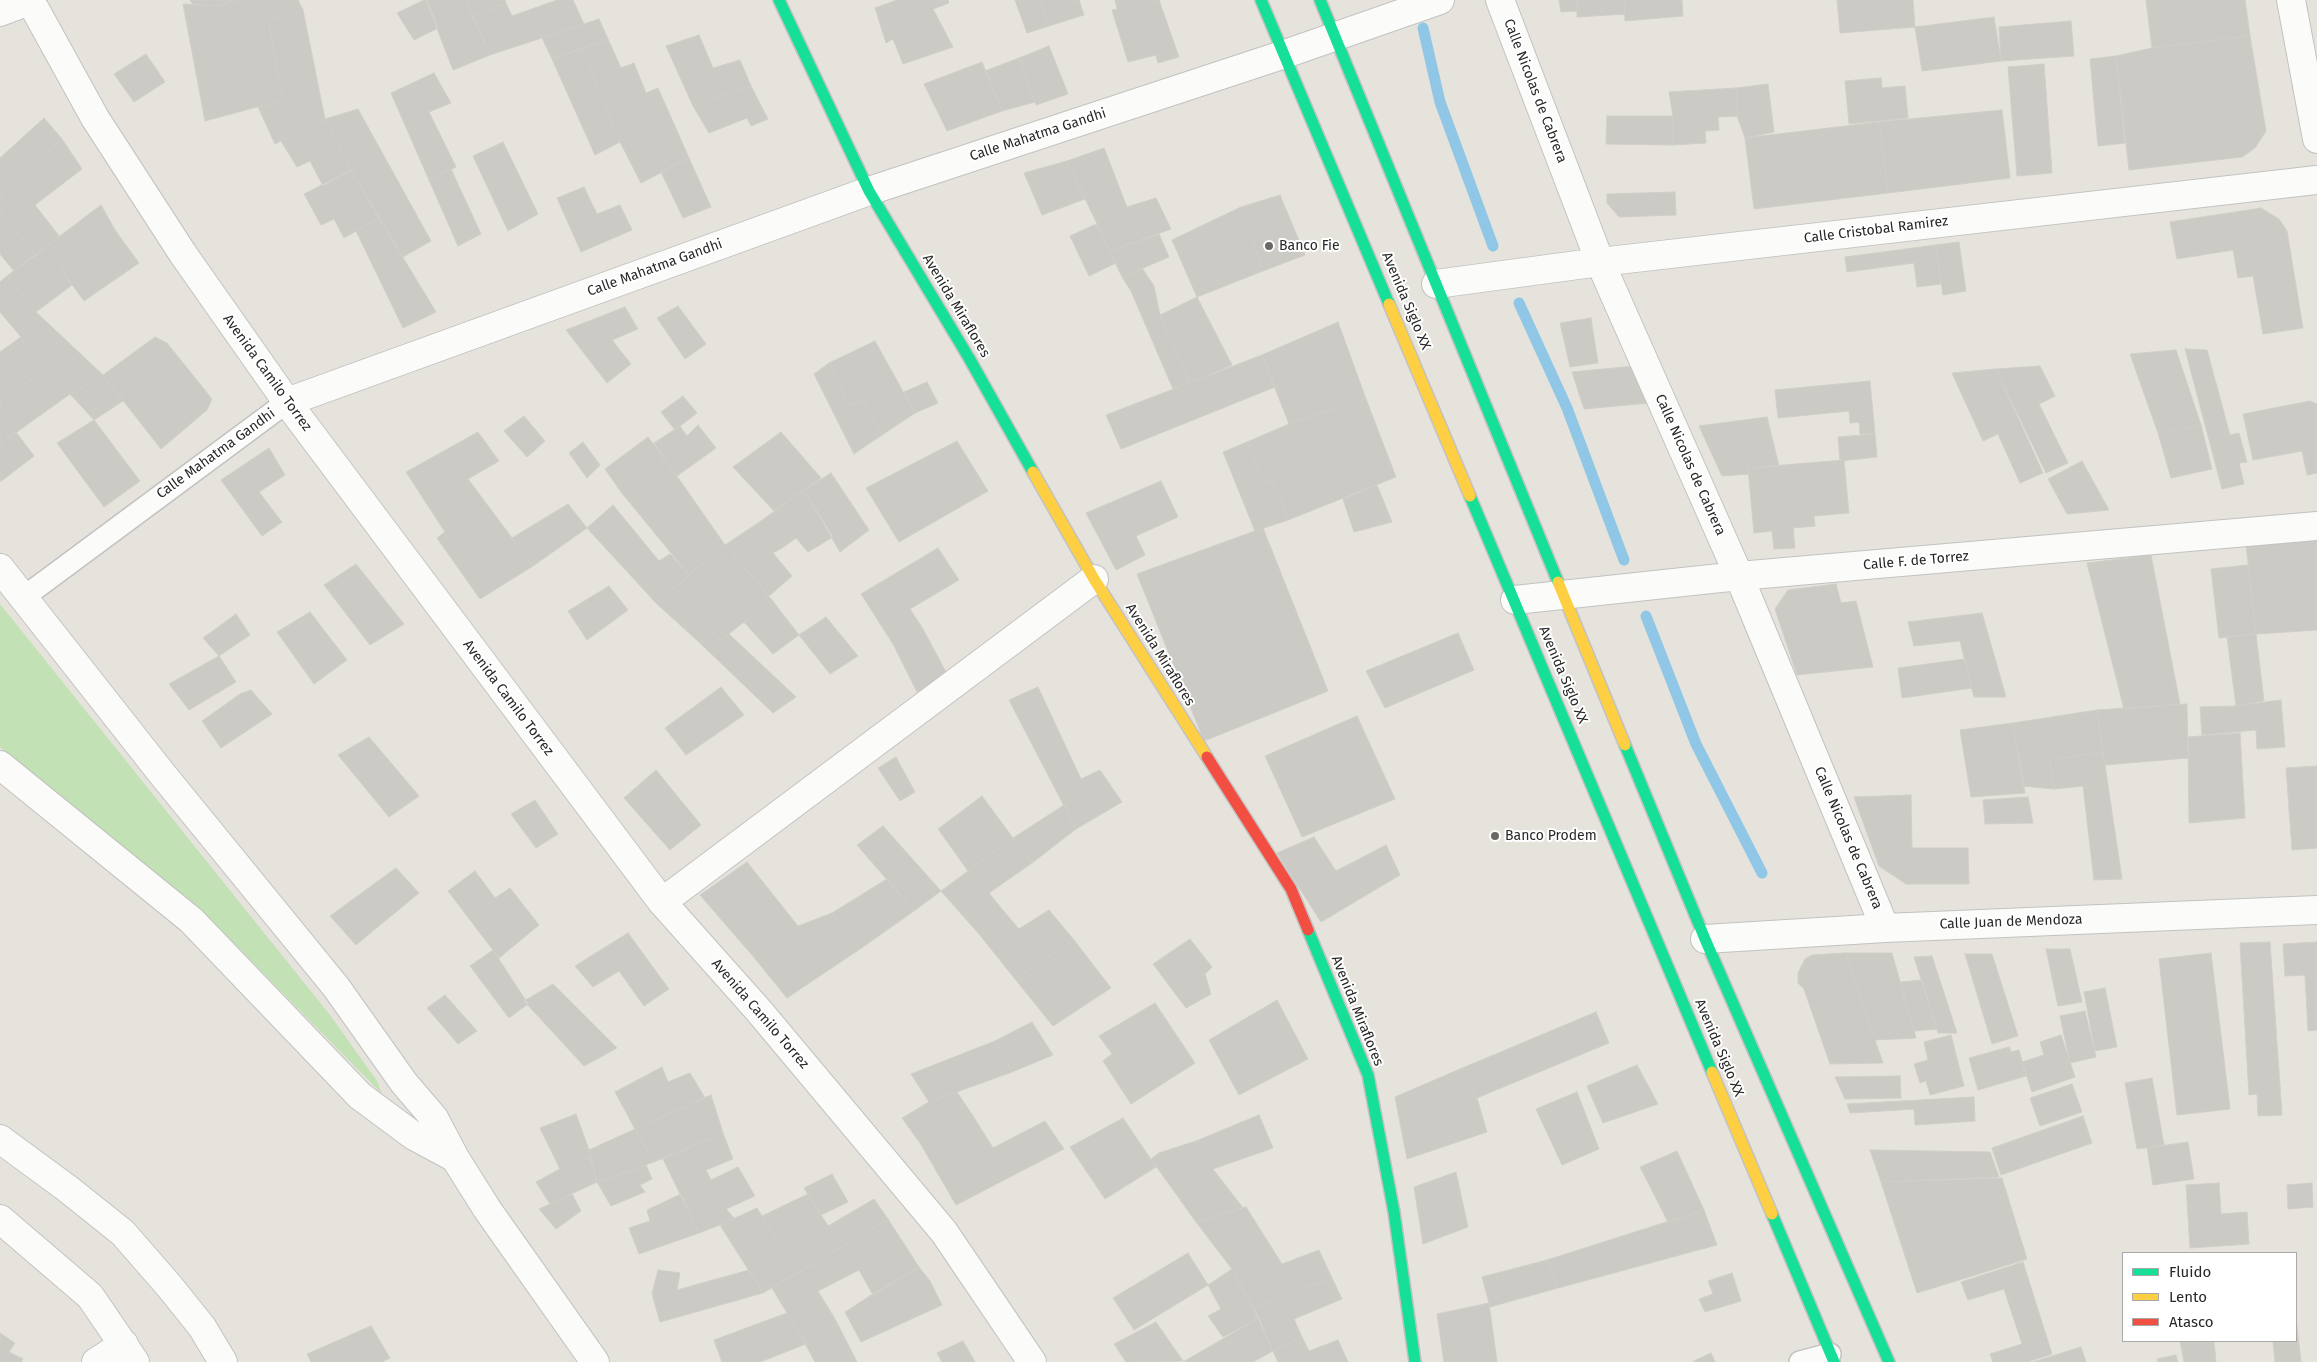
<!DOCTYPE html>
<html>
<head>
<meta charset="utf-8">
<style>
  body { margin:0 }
  #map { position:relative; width:2317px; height:1362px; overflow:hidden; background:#e5e3dc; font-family:"Fira Sans",sans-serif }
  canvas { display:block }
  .legend { position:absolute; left:2122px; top:1252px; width:175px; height:90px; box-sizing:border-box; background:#fff; border:1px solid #a9a9a9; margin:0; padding:6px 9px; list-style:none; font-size:15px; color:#272727 }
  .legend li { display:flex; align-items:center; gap:10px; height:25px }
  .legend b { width:25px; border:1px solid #a9a9a9 }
</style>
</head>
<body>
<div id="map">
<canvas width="2317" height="1362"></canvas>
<ul class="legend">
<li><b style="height:6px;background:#16e098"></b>Fluido</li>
<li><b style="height:6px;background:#ffcf43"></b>Lento</li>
<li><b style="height:6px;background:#f24e42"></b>Atasco</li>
</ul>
</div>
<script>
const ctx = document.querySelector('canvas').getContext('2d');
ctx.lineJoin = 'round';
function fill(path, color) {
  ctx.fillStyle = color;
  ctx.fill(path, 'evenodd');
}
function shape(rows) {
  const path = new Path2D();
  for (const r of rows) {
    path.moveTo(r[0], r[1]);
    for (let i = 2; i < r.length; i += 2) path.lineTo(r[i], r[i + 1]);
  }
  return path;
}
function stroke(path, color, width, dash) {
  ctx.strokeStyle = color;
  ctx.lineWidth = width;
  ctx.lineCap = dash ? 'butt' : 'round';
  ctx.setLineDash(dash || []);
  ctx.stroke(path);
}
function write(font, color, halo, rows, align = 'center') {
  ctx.font = font + ' "Fira Sans",sans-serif';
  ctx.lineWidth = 4;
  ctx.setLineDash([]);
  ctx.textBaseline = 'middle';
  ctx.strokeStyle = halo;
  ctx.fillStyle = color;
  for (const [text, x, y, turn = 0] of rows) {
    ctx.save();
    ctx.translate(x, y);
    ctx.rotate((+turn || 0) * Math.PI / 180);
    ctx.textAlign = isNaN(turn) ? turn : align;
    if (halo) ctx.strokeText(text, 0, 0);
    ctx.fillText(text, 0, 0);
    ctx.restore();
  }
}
fill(shape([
  [0,604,330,1015,377,1081,382,1094,206,915,0,747]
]), '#c2e1b5');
stroke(shape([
  [1423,28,1440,102,1493,246],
  [1519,303,1567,408,1624,560],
  [1646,616,1696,744,1762,873]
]), '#90c7e6', 11);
const building = shape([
  [190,0,234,0,222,6,193,4,190,0],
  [234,0,298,0,303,10,268,20,283,100,205,121,183,4,222,6,234,0],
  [424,0,427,0,438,28,414,40,397,13,424,0],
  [426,0,466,0,490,55,453,70,426,0],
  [466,0,505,0,506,3,473,17,466,0],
  [557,0,573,0,584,24,490,55,473,17,506,3,512,16,557,0],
  [897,0,948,0,949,3,933,9,953,47,903,64,893,39,886,43,875,8,897,0],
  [1015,0,1040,0,1049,26,1027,33,1015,0],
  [1040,0,1079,0,1084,15,1049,26,1040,0],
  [1115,0,1159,0,1179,57,1158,63,1156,55,1128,62,1112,10,1117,9,1115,0],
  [1559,0,1577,0,1577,11,1561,12,1559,0],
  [1577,0,1624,0,1625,14,1577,17,1577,0],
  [1624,0,1682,0,1683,16,1625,21,1624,0],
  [1837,0,1913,0,1915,27,1840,33,1837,0],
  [2146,0,2245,0,2250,36,2152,48,2146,0],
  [303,10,325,119,275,144,258,107,283,100,268,20,303,10],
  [1994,17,2001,61,1922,71,1915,27,1994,17],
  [599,19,608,39,552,59,542,38,599,19],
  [2071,21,2074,56,2001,61,1999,27,2071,21],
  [699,35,713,68,740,60,751,86,693,106,666,46,699,35],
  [2250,36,2266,131,2255,148,2242,157,2129,170,2116,56,2152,48,2250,36],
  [608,39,621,68,634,63,646,93,658,88,689,158,641,183,620,142,582,48,608,39],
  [1049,46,1068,94,1036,105,1019,58,1049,46],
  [582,48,620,142,595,155,552,59,582,48],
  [146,54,165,82,134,102,114,74,146,54],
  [2116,56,2125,143,2098,146,2090,59,2116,56],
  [1019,58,1035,102,1002,111,985,71,1019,58],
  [982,62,1002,111,947,131,924,84,982,62],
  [2044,64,2052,173,2017,176,2008,67,2044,64],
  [434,73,451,103,429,112,456,167,429,180,391,93,434,73],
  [1881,78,1882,88,1905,86,1908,118,1849,124,1845,81,1881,78],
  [1768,84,1774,132,1745,138,1737,116,1736,88,1768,84],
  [751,86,768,119,751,126,747,118,709,133,693,106,751,86],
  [1736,88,1737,116,1718,117,1719,130,1705,131,1706,143,1673,145,1673,116,1669,92,1736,88],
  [358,109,431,241,403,257,351,170,325,119,358,109],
  [2002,110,2010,178,1888,193,1879,122,2002,110],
  [1607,116,1673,116,1673,145,1606,144,1607,116],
  [44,118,62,139,0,193,0,158,44,118],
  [325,119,351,170,323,186,310,161,297,167,281,141,325,119],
  [1879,122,1888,193,1754,209,1745,138,1879,122],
  [62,139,82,169,35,205,59,236,36,255,0,212,0,193,62,139],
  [503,142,538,214,508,231,473,156,503,142],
  [1104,148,1127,207,1156,198,1171,229,1110,251,1067,161,1104,148],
  [689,158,711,207,683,218,661,172,689,158],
  [1067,161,1085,199,1042,215,1024,173,1067,161],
  [451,169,481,234,458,246,429,180,451,169],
  [351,170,379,218,344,238,334,219,321,225,304,194,351,170],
  [584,187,597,214,620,205,632,230,581,252,557,198,584,187],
  [1675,192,1676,215,1619,217,1607,203,1607,194,1675,192],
  [1280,195,1305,255,1263,271,1241,207,1280,195],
  [101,205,115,230,60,268,72,285,36,312,7,276,101,205],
  [1241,207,1263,271,1197,297,1172,240,1241,207],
  [2261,208,2279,219,2287,231,2303,328,2263,334,2253,276,2238,278,2233,250,2177,259,2170,222,2261,208],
  [0,212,36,255,14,271,0,254,0,212],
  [379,218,436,312,403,328,356,231,379,218],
  [1094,225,1097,225,1116,263,1089,276,1070,236,1094,225],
  [115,230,139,263,84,301,60,268,115,230],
  [1159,234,1169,257,1122,277,1110,251,1159,234],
  [1959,242,1966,291,1943,295,1936,245,1959,242],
  [1936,245,1941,284,1917,287,1914,263,1847,272,1845,257,1936,245],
  [1142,268,1154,286,1160,315,1190,383,1173,389,1131,291,1122,277,1142,268],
  [7,276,36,312,103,375,70,394,27,349,21,337,0,312,0,282,7,276],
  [1197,297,1232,365,1190,383,1160,315,1197,297],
  [678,306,706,344,685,359,657,318,678,306],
  [625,307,638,329,612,340,631,364,607,383,566,330,625,307],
  [1591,318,1598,363,1570,367,1560,323,1591,318],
  [1338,322,1366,399,1289,424,1262,355,1338,322],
  [21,337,27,349,46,369,0,401,0,352,21,337],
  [155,337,167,343,212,399,207,410,161,449,103,375,155,337],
  [875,341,915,413,882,435,862,399,849,405,829,363,875,341],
  [2185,349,2207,350,2230,435,2239,433,2247,462,2239,463,2244,484,2222,489,2185,349],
  [2176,350,2201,425,2158,433,2130,354,2176,350],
  [1262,355,1275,387,1121,449,1106,415,1262,355],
  [829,363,849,405,862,399,882,435,854,454,814,374,829,363],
  [1645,365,1649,403,1584,409,1572,372,1645,365],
  [2040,366,2055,396,2039,404,2068,463,2046,473,1996,369,2040,366],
  [46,369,70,394,0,444,0,401,46,369],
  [1996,369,2043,473,2020,483,1998,434,1983,441,1952,373,1996,369],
  [103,375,123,401,94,420,70,394,103,375],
  [1870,381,1875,434,1860,434,1859,422,1850,423,1849,411,1778,418,1775,390,1870,381],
  [927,382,938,403,915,413,904,392,927,382],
  [683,396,697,413,675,430,661,412,683,396],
  [1366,399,1396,477,1288,520,1273,480,1264,483,1247,442,1289,424,1366,399],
  [2310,401,2317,404,2317,473,2307,475,2302,451,2253,460,2243,414,2310,401],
  [524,416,545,441,527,457,504,431,524,416],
  [1767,417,1779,466,1748,468,1749,474,1722,476,1699,426,1767,417],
  [94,420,140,481,104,507,57,443,94,420],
  [698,425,716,448,677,476,654,443,680,426,687,436,698,425],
  [2201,425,2212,469,2171,478,2158,433,2201,425],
  [16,432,34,456,0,482,0,444,16,432],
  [478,432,499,461,468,479,533,566,480,599,437,538,445,532,406,472,478,432],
  [781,432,821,478,774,511,733,467,781,432],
  [1875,434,1877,457,1840,461,1838,437,1875,434],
  [648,437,665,459,621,492,605,469,648,437],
  [957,441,988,491,899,542,866,488,957,441],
  [583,442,600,465,587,478,569,453,583,442],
  [1247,442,1264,483,1273,480,1288,520,1255,531,1223,452,1247,442],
  [269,448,285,475,259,492,282,522,262,536,221,480,269,448],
  [665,459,725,545,689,575,621,492,665,459],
  [1844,460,1849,513,1814,516,1815,526,1793,528,1795,548,1774,549,1772,531,1754,533,1748,468,1844,460],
  [2082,461,2109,510,2067,514,2048,479,2082,461],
  [831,473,869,530,840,552,804,490,831,473],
  [1161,481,1178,517,1136,536,1145,555,1116,570,1086,513,1161,481],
  [1377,485,1392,522,1354,532,1343,499,1377,485],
  [804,490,833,537,808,552,796,538,782,548,758,523,804,490],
  [568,504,587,528,533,566,512,538,568,504],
  [613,505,659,561,670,554,689,575,656,603,587,528,613,505],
  [758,523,782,548,773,553,792,576,769,596,725,545,758,523],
  [1263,528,1328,691,1204,741,1137,574,1263,528],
  [2317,535,2317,630,2256,634,2246,544,2317,535],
  [725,545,772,600,721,640,712,633,701,644,656,603,725,545],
  [938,548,959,580,910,609,923,629,893,644,861,594,938,548],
  [2151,555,2180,704,2124,709,2087,563,2151,555],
  [356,564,404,624,370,645,324,585,356,564],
  [2248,565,2256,634,2219,638,2211,569,2248,565],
  [1836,584,1841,603,1856,601,1873,667,1797,675,1775,609,1788,590,1836,584],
  [609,586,628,610,587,640,568,611,609,586],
  [772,600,799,635,773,654,744,622,772,600],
  [310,612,347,660,314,684,277,632,310,612],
  [1982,613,2006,697,1974,697,1960,641,1914,646,1908,622,1982,613],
  [236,614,250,635,219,656,203,638,236,614],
  [826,617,858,656,830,674,799,635,826,617],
  [923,629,947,674,917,692,893,644,923,629],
  [712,633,721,640,729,634,796,697,773,713,701,644,712,633],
  [1458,633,1474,670,1385,708,1366,671,1458,633],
  [2256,634,2264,701,2236,706,2227,637,2256,634],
  [219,656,236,682,189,710,169,684,219,656],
  [1965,659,1972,688,1902,698,1898,668,1965,659],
  [721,687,744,715,686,755,665,728,721,687],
  [1038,687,1081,779,1100,770,1122,802,1076,829,1009,700,1038,687],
  [251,690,272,714,221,748,202,721,240,694,251,690],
  [2281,700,2285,747,2257,749,2256,730,2202,735,2200,707,2236,706,2281,700],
  [2187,704,2188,758,2105,765,2097,710,2187,704],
  [2097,710,2103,752,2050,760,2054,789,2023,786,2013,723,2097,710],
  [1357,716,1395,799,1302,837,1265,756,1357,716],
  [2013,723,2025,793,1971,797,1960,730,2013,723],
  [2240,733,2245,818,2189,823,2188,737,2240,733],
  [369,737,419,796,389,817,338,755,369,737],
  [2103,752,2122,879,2094,880,2083,786,2054,789,2050,760,2103,752],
  [896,757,915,792,900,801,878,768,896,757],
  [2317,766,2317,848,2292,850,2286,768,2317,766],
  [656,770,701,825,670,850,624,798,656,770],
  [1911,795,1912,848,1968,848,1969,884,1906,884,1879,866,1854,797,1911,795],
  [982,796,1013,838,968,871,938,829,982,796],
  [2028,797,2033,823,1985,824,1983,800,2028,797],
  [535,800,558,834,536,848,511,814,535,800],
  [1064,805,1076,829,1032,863,1013,838,1064,805],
  [883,826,941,891,914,911,857,845,883,826],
  [1314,837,1336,871,1386,845,1400,875,1321,922,1277,853,1314,837],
  [1013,838,1032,863,989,893,1006,914,979,934,941,891,1013,838],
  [747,862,798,926,752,955,700,895,747,862],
  [396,868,419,893,356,945,330,916,396,868],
  [475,871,495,898,510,888,539,925,499,958,448,891,475,871],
  [887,879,914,911,860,949,832,913,887,879],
  [1049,910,1074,940,1015,979,979,934,1006,914,1019,929,1049,910],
  [832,913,860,949,787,998,752,955,798,926,832,913],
  [628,933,669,989,644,1006,619,971,593,987,575,966,628,933],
  [1190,939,1212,967,1205,974,1211,994,1186,1008,1153,964,1190,939],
  [1074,940,1111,988,1053,1026,1015,979,1074,940],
  [2270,942,2282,1115,2258,1116,2257,1094,2249,1095,2240,943,2270,942],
  [2317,942,2317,1030,2308,1031,2305,975,2285,976,2283,944,2317,942],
  [2046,949,2070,949,2082,1002,2058,1006,2046,949],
  [493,950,528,1004,509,1018,470,966,493,950],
  [1845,953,1875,1040,1883,1063,1830,1064,1804,989,1798,983,1798,973,1805,959,1812,955,1845,953],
  [1845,953,1892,953,1916,1038,1875,1040,1845,953],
  [2211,953,2230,1109,2177,1115,2159,959,2211,953],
  [1965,954,1992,954,2018,1036,1992,1044,1965,954],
  [1932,956,1957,1033,1938,1033,1914,957,1932,956],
  [1922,980,1937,1029,1914,1031,1900,982,1922,980],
  [553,984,617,1048,584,1066,524,1001,553,984],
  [2105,988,2117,1047,2095,1051,2084,992,2105,988],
  [445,995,477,1031,458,1044,427,1008,445,995],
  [1277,1000,1308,1059,1239,1095,1209,1040,1277,1000],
  [1155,1003,1195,1063,1131,1104,1103,1061,1112,1054,1099,1036,1155,1003],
  [2085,1011,2096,1057,2070,1063,2060,1016,2085,1011],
  [1596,1012,1609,1043,1477,1098,1460,1069,1596,1012],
  [1032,1022,1053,1055,1012,1072,995,1041,1032,1022],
  [1951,1035,1964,1086,1930,1095,1926,1081,1920,1083,1914,1064,1928,1060,1924,1042,1951,1035],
  [2061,1035,2075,1077,2032,1092,2022,1062,2044,1055,2040,1042,2061,1035],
  [995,1041,1012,1072,929,1102,911,1074,995,1041],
  [2009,1047,2011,1052,2019,1050,2026,1076,1978,1090,1969,1058,2009,1047],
  [1637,1065,1658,1104,1603,1123,1587,1086,1637,1065],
  [662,1067,668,1082,690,1073,705,1098,635,1129,615,1092,662,1067],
  [1460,1069,1477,1098,1487,1132,1407,1159,1395,1097,1460,1069],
  [1900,1076,1901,1098,1845,1099,1835,1077,1900,1076],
  [2152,1078,2164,1145,2137,1149,2125,1083,2152,1078],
  [2072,1084,2082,1112,2040,1126,2030,1098,2072,1084],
  [957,1092,973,1116,920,1143,902,1118,929,1102,957,1092],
  [1577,1092,1599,1149,1562,1165,1536,1109,1577,1092],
  [711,1095,723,1133,654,1162,635,1129,711,1095],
  [1974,1097,1975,1121,1915,1125,1914,1109,1850,1113,1847,1104,1974,1097],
  [576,1114,589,1150,590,1157,560,1169,540,1128,576,1114],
  [1259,1115,1273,1148,1213,1169,1196,1141,1259,1115],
  [973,1116,993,1148,1045,1121,1064,1149,956,1205,920,1143,973,1116],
  [2083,1116,2092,1143,2001,1175,1992,1148,2083,1116],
  [1123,1118,1156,1167,1105,1199,1070,1147,1123,1118],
  [635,1129,654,1162,597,1182,589,1150,635,1129],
  [723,1133,733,1159,706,1170,711,1180,738,1167,755,1196,726,1209,735,1219,699,1233,663,1159,723,1133],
  [1196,1141,1213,1169,1243,1208,1196,1222,1151,1159,1159,1153,1196,1141],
  [2188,1142,2194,1179,2153,1185,2147,1148,2188,1142],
  [1870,1150,1990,1152,1999,1177,1881,1182,1870,1150],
  [1677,1151,1704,1210,1668,1222,1640,1167,1677,1151],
  [590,1157,597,1182,550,1204,536,1182,560,1169,590,1157],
  [646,1165,652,1179,640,1185,645,1192,611,1206,597,1182,646,1165],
  [1456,1172,1468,1227,1423,1244,1414,1187,1456,1172],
  [832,1174,848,1202,821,1215,804,1188,832,1174],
  [2002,1178,2027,1259,1917,1293,1881,1182,2002,1178],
  [2219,1183,2221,1214,2247,1212,2249,1244,2190,1248,2186,1185,2219,1183],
  [2312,1183,2313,1207,2288,1209,2287,1185,2312,1183],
  [572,1194,581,1211,556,1229,539,1209,572,1194],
  [681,1194,699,1233,639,1254,629,1228,650,1221,647,1210,681,1194],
  [808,1194,828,1226,874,1199,888,1219,797,1273,762,1216,808,1194],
  [1246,1207,1282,1264,1319,1250,1332,1278,1253,1308,1232,1269,1196,1222,1246,1207],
  [757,1208,797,1273,763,1293,720,1225,757,1208],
  [1704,1210,1717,1245,1558,1288,1547,1260,1704,1210],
  [888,1219,919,1267,873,1295,859,1270,818,1291,835,1319,802,1338,772,1288,888,1219],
  [1188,1253,1208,1285,1134,1330,1113,1298,1188,1253],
  [1547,1260,1558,1288,1490,1307,1482,1277,1547,1260],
  [2023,1262,2052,1354,2027,1362,1993,1362,1990,1354,2022,1344,2004,1289,1968,1300,1961,1282,2023,1262],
  [919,1267,930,1281,942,1305,861,1342,845,1312,873,1294,919,1267],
  [1232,1269,1259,1318,1223,1337,1208,1316,1221,1309,1208,1285,1232,1269],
  [658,1270,680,1273,677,1290,749,1270,763,1293,660,1322,652,1294,658,1270],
  [1732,1273,1741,1301,1705,1312,1699,1299,1713,1294,1708,1281,1732,1273],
  [1332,1278,1342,1299,1294,1319,1302,1337,1273,1351,1253,1308,1332,1278],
  [1489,1303,1497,1362,1444,1362,1437,1314,1489,1303],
  [787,1313,806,1344,760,1362,722,1362,714,1340,787,1313],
  [1259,1318,1273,1351,1253,1362,1183,1362,1259,1318],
  [2296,1318,2301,1362,2275,1362,2273,1341,2296,1341,2296,1318],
  [835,1319,857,1362,815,1362,802,1338,835,1319],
  [1156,1322,1183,1361,1126,1362,1114,1344,1156,1322],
  [371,1326,390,1358,382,1362,311,1362,307,1354,371,1326],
  [0,1333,15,1343,9,1352,23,1359,21,1362,0,1362,0,1333],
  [1302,1337,1309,1351,1338,1340,1348,1362,1278,1362,1273,1351,1302,1337],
  [963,1341,975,1362,942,1362,937,1353,963,1341],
  [2180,1341,2214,1341,2216,1362,2184,1362,2180,1341],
  [2081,1347,2086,1362,2033,1362,2081,1347],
  [1711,1353,1715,1362,1694,1362,1694,1361,1711,1353],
  [2176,1355,2178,1362,2158,1362,2157,1359,2176,1355]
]);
fill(building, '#cbcac5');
stroke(building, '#d0cec8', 1);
const lane = shape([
  [24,597,287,402],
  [1800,1362,1830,1354]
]);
const street = shape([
  [30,0,95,118,183,254,287,402,662,902,759,1011,944,1232,1032,1362],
  [1500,0,1600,262,1739,576,1885,928],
  [2291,0,2317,139],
  [0,12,32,0],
  [1436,284,1600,262,2317,180],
  [287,402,869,191,1285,54,1440,0],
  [0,568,163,775,336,987,404,1083,434,1118,455,1158,487,1209,595,1362],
  [1515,600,1739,576,2317,526],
  [0,765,191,920,360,1096,414,1136,455,1158],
  [662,902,1094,579],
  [1705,939,1885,928,2317,910],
  [0,1139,68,1189,123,1233,170,1287,202,1327,223,1362],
  [0,1219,90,1296,135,1362],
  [96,1362,124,1344]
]);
const fast = shape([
  [779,0,869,191,969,358,1033,472],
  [1261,0,1389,304],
  [1320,0,1558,582],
  [1470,496,1712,1072],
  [1625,745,1705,939,1889,1362],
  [1308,930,1368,1075,1394,1212,1415,1362],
  [1772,1214,1834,1362]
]);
const slow = shape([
  [1389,304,1470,496],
  [1033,472,1094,579,1207,757],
  [1558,582,1625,745],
  [1712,1072,1772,1214]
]);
const jam = shape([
  [1207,757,1291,889,1308,930]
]);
stroke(lane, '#c2c2c2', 24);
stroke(street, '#c2c2c2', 30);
stroke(fast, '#c2c2c2', 14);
stroke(slow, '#c2c2c2', 14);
stroke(jam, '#c2c2c2', 14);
stroke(lane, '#fbfbfa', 21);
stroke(street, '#fbfbfa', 28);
stroke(fast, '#16e098', 11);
stroke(slow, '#ffcf43', 11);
stroke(jam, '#f24e42', 11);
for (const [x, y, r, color] of [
  [1269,246,5,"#6a6966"],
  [1495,836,5,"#6a6966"]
]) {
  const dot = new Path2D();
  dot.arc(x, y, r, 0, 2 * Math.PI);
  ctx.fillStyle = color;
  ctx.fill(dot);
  stroke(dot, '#fff', 2);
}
write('14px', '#272727', '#fff', [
  ["Calle Nicolas de Cabrera",1535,91,69],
  ["Calle Mahatma Gandhi",1038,135,-18],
  ["Calle Cristobal Ramirez",1876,230,-7],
  ["Calle Mahatma Gandhi",655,268,-20],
  ["Avenida Siglo XX",1406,301,67],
  ["Avenida Miraflores",956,306,59],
  ["Avenida Camilo Torrez",267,373,54],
  ["Calle Mahatma Gandhi",216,454,-36],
  ["Calle Nicolas de Cabrera",1690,465,66],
  ["Calle F. de Torrez",1916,561,-5],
  ["Avenida Miraflores",1160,655,58],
  ["Avenida Siglo XX",1563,675,67],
  ["Avenida Camilo Torrez",508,698,53],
  ["Calle Nicolas de Cabrera",1848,838,67],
  ["Calle Juan de Mendoza",2011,922,-2],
  ["Avenida Miraflores",1357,1011,68],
  ["Avenida Camilo Torrez",760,1014,49],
  ["Avenida Siglo XX",1719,1048,67]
]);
write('14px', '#272727', '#fff', [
  ["Banco Fie",1279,246],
  ["Banco Prodem",1505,836]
], 'left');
</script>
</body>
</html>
